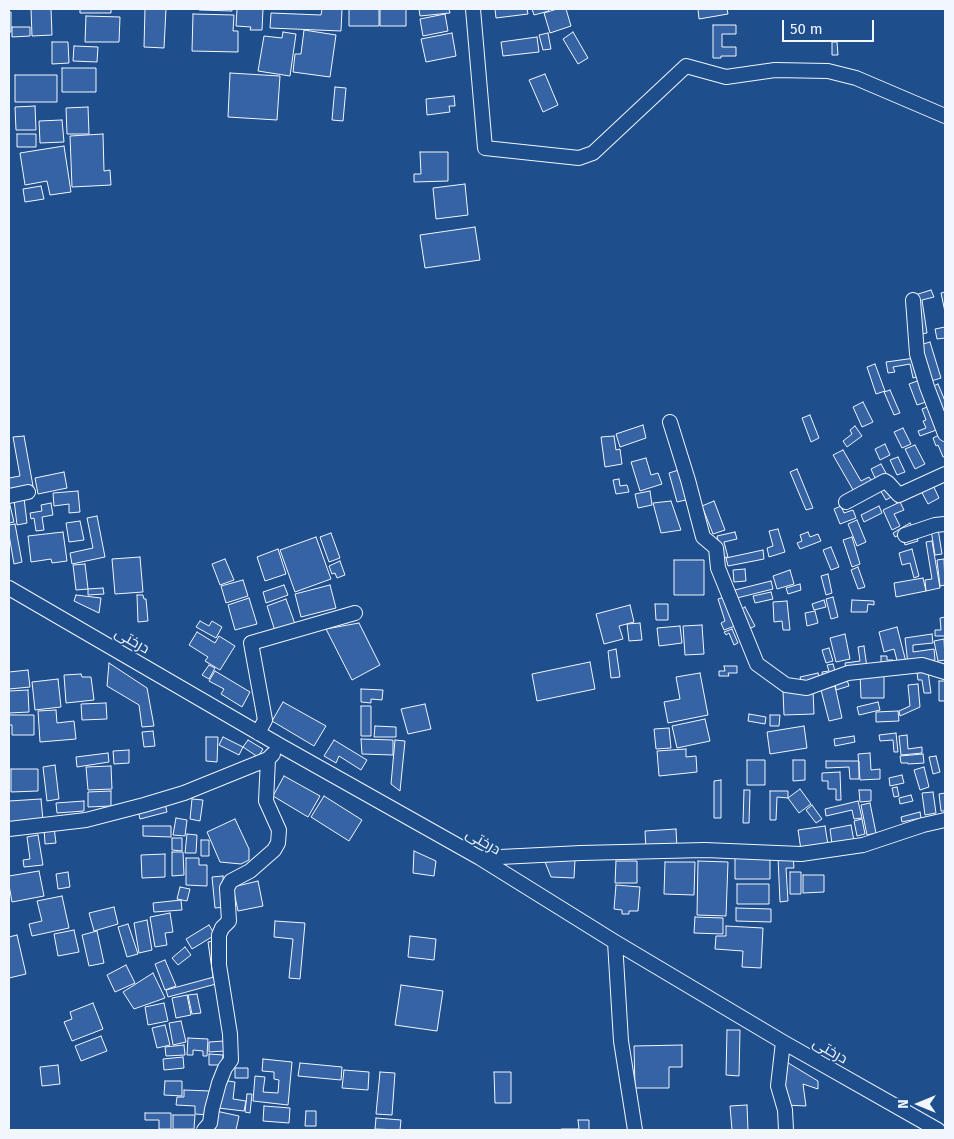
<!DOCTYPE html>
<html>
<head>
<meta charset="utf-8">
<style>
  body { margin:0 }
  #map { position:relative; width:954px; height:1139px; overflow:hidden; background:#1f4e8c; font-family:"Fira Sans",sans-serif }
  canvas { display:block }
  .frame { position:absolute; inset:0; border:10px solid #f2f6ff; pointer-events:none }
  .north { position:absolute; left:894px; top:1079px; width:50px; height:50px; -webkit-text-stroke:4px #1f4e8c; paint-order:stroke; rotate:270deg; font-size:14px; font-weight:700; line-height:20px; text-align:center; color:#f2f6ff }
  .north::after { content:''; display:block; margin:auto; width:18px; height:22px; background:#f2f6ff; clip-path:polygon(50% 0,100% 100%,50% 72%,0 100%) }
  .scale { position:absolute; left:782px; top:20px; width:92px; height:22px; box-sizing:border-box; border:2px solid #f2f6ff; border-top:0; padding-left:6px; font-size:15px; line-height:18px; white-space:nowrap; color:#f2f6ff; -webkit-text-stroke:4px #1f4e8c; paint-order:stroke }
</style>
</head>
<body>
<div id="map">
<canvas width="954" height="1139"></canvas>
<div class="frame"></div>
<div class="north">N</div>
<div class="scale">50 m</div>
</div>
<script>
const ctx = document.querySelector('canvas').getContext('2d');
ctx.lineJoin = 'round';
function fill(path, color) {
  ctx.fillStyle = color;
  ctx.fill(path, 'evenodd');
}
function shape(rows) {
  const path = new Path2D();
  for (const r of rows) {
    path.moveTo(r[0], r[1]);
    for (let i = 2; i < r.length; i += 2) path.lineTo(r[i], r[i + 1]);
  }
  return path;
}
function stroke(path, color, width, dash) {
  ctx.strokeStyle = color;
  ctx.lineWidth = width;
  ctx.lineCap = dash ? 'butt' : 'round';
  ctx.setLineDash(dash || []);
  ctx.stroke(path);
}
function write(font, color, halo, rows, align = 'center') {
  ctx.font = font + ' "Fira Sans",Cairo,sans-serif';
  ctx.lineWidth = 4;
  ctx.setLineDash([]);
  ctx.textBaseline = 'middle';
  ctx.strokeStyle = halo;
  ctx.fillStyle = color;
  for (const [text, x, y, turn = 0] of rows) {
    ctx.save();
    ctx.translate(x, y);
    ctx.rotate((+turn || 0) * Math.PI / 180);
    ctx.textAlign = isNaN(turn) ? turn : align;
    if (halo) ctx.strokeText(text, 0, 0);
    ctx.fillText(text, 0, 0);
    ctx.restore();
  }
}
const building = shape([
  [31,9,51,9,52,35,32,36,31,9],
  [80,9,111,9,111,13,80,13,80,9],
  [145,9,166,9,164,48,144,47,145,9],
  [200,9,232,9,232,11,199,10,200,9],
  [237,9,263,9,262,30,250,30,251,27,236,26,237,9],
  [322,9,342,9,341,31,270,28,271,13,321,15,322,9],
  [349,9,379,9,379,26,349,26,349,9],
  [380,9,406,9,406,26,380,26,380,9],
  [419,9,449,9,450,13,420,16,419,9],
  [495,9,527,9,528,14,496,18,495,9],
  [532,9,548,9,549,11,534,15,532,9],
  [557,9,566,9,571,26,550,33,544,13,557,9],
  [698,9,727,9,728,14,699,19,698,9],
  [9,12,11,12,11,32,9,32,9,12],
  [193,14,234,15,233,31,238,31,238,52,192,51,193,14],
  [445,14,448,31,423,36,420,19,445,14],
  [86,16,120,17,119,42,85,42,86,16],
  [713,25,736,25,736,34,722,34,722,47,736,47,736,56,721,56,721,58,713,58,713,25],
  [12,27,30,27,30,36,12,37,12,27],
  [304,30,336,35,330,77,293,72,295,54,301,54,304,30],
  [283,32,296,34,290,76,258,71,264,36,282,38,283,32],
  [573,32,588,58,578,64,563,39,573,32],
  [452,33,456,56,426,62,421,39,452,33],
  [548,33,551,49,543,50,539,35,548,33],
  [537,37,539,52,503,56,501,42,537,37],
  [52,42,68,42,69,63,52,64,52,42],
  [832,42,837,42,838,55,832,55,832,42],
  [74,46,98,47,97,62,73,61,74,46],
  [62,68,96,68,96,92,62,92,62,68],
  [230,73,280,76,277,120,228,117,230,73],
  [545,74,558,105,543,112,529,80,545,74],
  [15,75,57,75,57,102,15,102,15,75],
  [335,87,346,88,343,121,332,120,335,87],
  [454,96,455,106,449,106,450,112,427,115,426,99,454,96],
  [35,106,36,130,16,130,15,107,35,106],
  [88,107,89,134,67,134,66,108,88,107],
  [62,120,64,142,40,143,39,121,62,120],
  [17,134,36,134,36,147,17,147,17,134],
  [103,134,104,171,110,170,111,185,72,187,70,136,103,134],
  [64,146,71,192,50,195,47,181,25,185,20,153,64,146],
  [420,152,448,152,448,181,414,182,414,174,421,174,420,152],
  [465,184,468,215,436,219,433,188,465,184],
  [41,186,44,199,25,202,23,189,41,186],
  [475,227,480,260,425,268,420,235,475,227],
  [931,290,934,297,922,300,927,333,921,334,915,295,931,290],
  [945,292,945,312,941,293,945,292],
  [945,327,945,338,937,339,935,329,945,327],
  [930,342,941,378,931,381,920,345,930,342],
  [915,358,920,376,913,378,910,364,893,367,895,372,888,373,886,362,915,358],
  [875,364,885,391,876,394,867,367,875,364],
  [920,380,929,401,917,405,909,384,920,380],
  [938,384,945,401,945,420,931,387,938,384],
  [890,390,900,413,894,415,884,392,890,390],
  [863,402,873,422,862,427,853,407,863,402],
  [930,406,939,429,920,436,918,431,926,428,923,421,926,420,922,409,930,406],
  [810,415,819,438,811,442,802,418,810,415],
  [643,425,646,438,620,447,616,434,643,425],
  [855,426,862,436,847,447,843,441,852,434,850,430,855,426],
  [903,428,911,444,902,448,894,432,903,428],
  [941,434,945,443,945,457,943,457,938,445,936,446,933,438,941,434],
  [24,436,33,486,9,491,9,478,20,476,13,437,24,436],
  [614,436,616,450,620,449,622,464,605,467,601,437,614,436],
  [885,444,890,455,880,460,875,449,885,444],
  [915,445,925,464,915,469,905,449,915,445],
  [843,450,861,481,869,477,874,484,856,495,833,455,843,450],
  [898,457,905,472,897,475,890,460,898,457],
  [646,458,651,475,658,473,662,484,640,491,631,462,646,458],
  [881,464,886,473,875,478,871,469,881,464],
  [682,469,690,499,677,502,669,473,682,469],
  [797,469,813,508,806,510,790,472,797,469],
  [64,472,67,488,38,494,35,478,64,472],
  [619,479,620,486,627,485,629,492,616,494,613,480,619,479],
  [932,483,939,498,928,504,920,489,932,483],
  [886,485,893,496,886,500,880,490,886,485],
  [78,491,80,512,69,513,69,504,54,506,53,493,78,491],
  [650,491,652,505,638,508,635,494,650,491],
  [24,498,27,523,17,525,14,500,24,498],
  [9,501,14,522,9,523,9,501],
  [671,501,681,530,661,533,653,503,671,501],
  [714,501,725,530,713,534,702,506,714,501],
  [900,502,904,510,894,514,900,526,892,530,883,510,900,502],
  [51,503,53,515,42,517,44,530,36,531,34,518,31,519,30,513,42,511,41,505,51,503],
  [841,506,844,513,853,510,856,518,840,524,834,509,841,506],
  [879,506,882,513,864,522,861,515,879,506],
  [97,516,105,557,72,564,70,553,93,548,87,518,97,516],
  [857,520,866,542,857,546,848,524,857,520],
  [80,521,84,540,69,542,66,523,80,521],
  [910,523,913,527,895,537,893,533,910,523],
  [15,524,22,562,14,564,9,535,9,525,15,524],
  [778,529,785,552,769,557,767,548,773,546,769,531,778,529],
  [938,529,942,554,935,555,931,530,938,529],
  [63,532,67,561,52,563,51,559,31,562,28,536,63,532],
  [735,532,737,539,724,542,728,557,722,558,717,536,735,532],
  [808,532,810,537,818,534,821,541,800,549,797,543,802,541,800,535,808,532],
  [331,533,340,558,329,562,320,537,331,533],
  [916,535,918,541,905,545,903,538,916,535],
  [316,537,331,579,295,592,280,550,316,537],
  [852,537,860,564,852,567,843,540,852,537],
  [932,541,940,588,926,591,925,580,932,579,926,542,932,541],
  [831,547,839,567,831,570,823,550,831,547],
  [278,549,286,574,265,581,257,557,278,549],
  [912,549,919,576,914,578,910,563,902,565,899,553,912,549],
  [763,550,764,559,728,566,726,558,763,550],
  [140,557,143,592,115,594,112,559,140,557],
  [225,559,234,580,220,585,212,564,225,559],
  [944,559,945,585,940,586,937,560,944,559],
  [674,560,704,560,704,595,674,595,674,560],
  [340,561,345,575,337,578,335,573,332,574,329,566,340,561],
  [85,564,88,589,76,590,73,565,85,564],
  [858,567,865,587,858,589,851,570,858,567],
  [745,569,746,581,734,582,733,570,745,569],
  [790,570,794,584,777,589,773,576,790,570],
  [828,574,832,593,826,595,821,576,828,574],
  [923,578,926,591,896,597,894,583,923,578],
  [243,580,248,596,226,603,221,586,243,580],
  [771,581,773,589,737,598,735,590,771,581],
  [800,584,801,590,788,594,786,588,800,584],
  [284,585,288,595,266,603,263,592,284,585],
  [330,585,336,608,301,617,295,594,330,585],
  [103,588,104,594,88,595,88,589,103,588],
  [771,592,773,599,755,603,753,596,771,592],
  [76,595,101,598,99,613,74,601,76,595],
  [137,595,143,595,144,599,146,599,148,621,138,622,137,595],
  [725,597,735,626,724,630,721,623,725,621,718,599,725,597],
  [833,597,838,617,831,619,826,599,833,597],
  [249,598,257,624,235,630,228,605,249,598],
  [286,599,295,624,275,631,267,606,286,599],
  [824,600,826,607,814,610,812,604,824,600],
  [852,600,874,601,874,605,868,604,867,612,851,612,852,600],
  [787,601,790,630,783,630,782,621,774,622,773,602,787,601],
  [655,604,668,604,668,620,656,620,655,604],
  [630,605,634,622,619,626,623,639,604,644,596,614,630,605],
  [745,607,755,626,749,629,740,610,745,607],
  [815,611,818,623,807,626,805,613,815,611],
  [945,617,945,636,935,636,935,630,941,630,940,618,945,617],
  [200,621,209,626,212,621,222,627,216,638,196,627,200,621],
  [359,623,380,665,352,680,326,629,359,623],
  [640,623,642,640,629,641,627,624,640,623],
  [702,625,704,654,685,655,683,626,702,625],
  [680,626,682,643,659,646,657,628,680,626],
  [897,627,906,662,898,664,894,649,884,652,879,632,897,627],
  [732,629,738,643,734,645,729,633,726,635,724,632,732,629],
  [197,632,215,643,219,636,235,646,220,670,205,661,208,657,189,645,197,632],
  [845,634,850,659,836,662,830,638,845,634],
  [932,634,933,643,913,645,913,652,934,649,935,660,908,664,905,638,932,634],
  [944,639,945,660,938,661,934,641,944,639],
  [864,646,867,668,846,670,845,663,860,661,858,647,864,646],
  [829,648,833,661,826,663,822,650,829,648],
  [616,649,620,677,611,678,608,651,616,649],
  [881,656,887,656,887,660,893,660,893,665,881,663,881,656],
  [590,662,595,689,537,701,532,674,590,662],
  [109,663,147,688,154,726,142,727,139,705,107,686,109,663],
  [833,664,836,675,823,678,822,672,829,671,827,665,833,664],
  [209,665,215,668,209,679,202,675,209,665],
  [724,666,737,666,737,673,728,673,729,676,719,676,719,671,725,671,724,666],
  [28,670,30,687,9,689,9,672,28,670],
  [215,671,250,692,242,707,221,694,224,689,209,681,215,671],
  [928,672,931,693,924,693,922,680,918,680,917,673,928,672],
  [700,673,708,715,668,723,664,702,680,699,676,677,700,673],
  [818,673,820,680,802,684,800,677,818,673],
  [860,673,884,673,884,698,861,698,860,673],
  [81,674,82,677,91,677,94,700,66,703,64,675,81,674],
  [58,679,61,707,35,710,32,682,58,679],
  [847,680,849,686,836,690,835,683,847,680],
  [939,681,945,681,945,701,939,701,939,681],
  [918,684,920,707,900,716,899,711,910,706,908,685,918,684],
  [835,686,842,718,829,721,821,690,835,686],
  [361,689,383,690,382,700,371,699,371,703,361,702,361,689],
  [28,690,29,712,9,713,9,691,28,690],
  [813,690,814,714,784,715,783,691,813,690],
  [283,702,326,726,314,746,272,721,283,702],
  [878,702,880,710,859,715,857,707,878,702],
  [106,703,107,719,82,720,81,704,106,703],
  [425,704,431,729,408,734,401,709,425,704],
  [361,706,371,706,371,736,361,736,361,706],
  [56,710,57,723,74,721,76,739,40,742,38,711,56,710],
  [898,711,899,721,876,722,876,712,898,711],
  [749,714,766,717,765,724,748,721,749,714],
  [9,715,34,715,34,735,12,735,12,725,9,725,9,715],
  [770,715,780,715,779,726,770,726,770,715],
  [705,719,710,741,677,748,672,726,705,719],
  [375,726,396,727,396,737,374,737,375,726],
  [804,726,807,748,770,754,767,732,804,726],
  [669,728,671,748,656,749,654,729,669,728],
  [153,731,155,746,144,747,142,732,153,731],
  [896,733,898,752,894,752,893,740,880,741,879,735,896,733],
  [907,735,908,749,922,747,922,753,901,755,899,736,907,735],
  [854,736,855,742,835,746,834,739,854,736],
  [206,737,218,737,217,762,206,761,206,737],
  [223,737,243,747,239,755,219,745,223,737],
  [361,739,393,740,393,755,362,754,361,739],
  [248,740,263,749,258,757,243,747,248,740],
  [334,740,367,760,361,770,339,756,336,763,324,756,334,740],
  [395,740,405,741,400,791,391,784,395,740],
  [686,749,686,757,696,756,697,772,659,776,657,751,686,749],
  [129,750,129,763,114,764,113,751,129,750],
  [108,753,109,762,77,767,76,757,108,753],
  [870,753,871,770,880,769,880,779,860,780,858,754,870,753],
  [923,754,924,763,908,764,908,763,901,763,900,756,923,754],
  [936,756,940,772,933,774,929,757,936,756],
  [747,760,765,760,765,785,747,785,747,760],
  [793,760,805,760,805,780,793,781,793,760],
  [826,761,859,761,859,779,850,779,849,767,826,768,826,761],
  [55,765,59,799,47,801,43,767,55,765],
  [111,766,112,789,88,790,86,767,111,766],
  [924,767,929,787,920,790,914,770,924,767],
  [11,769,38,769,38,791,11,792,11,769],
  [840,772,841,800,836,800,836,789,828,789,828,781,822,781,822,773,840,772],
  [902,775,904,783,890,786,889,778,902,775],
  [284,776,320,796,308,817,273,796,284,776],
  [721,780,721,818,714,818,714,781,721,780],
  [897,787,899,796,894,797,892,788,897,787],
  [800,789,811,804,799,813,788,798,800,789],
  [744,790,750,790,749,823,743,823,744,790],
  [859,790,871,790,871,801,860,802,859,790],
  [111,791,111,806,88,807,88,792,111,791],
  [770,791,788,791,788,798,777,797,776,820,770,820,770,791],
  [933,792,936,813,925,815,922,793,933,792],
  [945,793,945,811,941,811,939,794,945,793],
  [911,795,913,801,900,804,899,798,911,795],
  [324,796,362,820,349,841,311,817,324,796],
  [41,799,43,820,9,823,9,801,41,799],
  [192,799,203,800,200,821,190,819,192,799],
  [84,801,84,811,57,813,56,803,84,801],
  [858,801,862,818,854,819,852,810,826,816,825,809,858,801],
  [165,803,167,812,140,819,138,810,165,803],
  [870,803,876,833,867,835,861,805,870,803],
  [812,805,822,819,816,823,806,810,812,805],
  [920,812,921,818,902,822,901,817,920,812],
  [176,818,187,820,185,836,173,835,176,818],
  [235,819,249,849,249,860,241,864,220,862,207,832,235,819],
  [862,819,865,834,857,836,854,821,862,819],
  [851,825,854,841,832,844,830,829,851,825],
  [143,826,171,826,171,837,143,836,143,826],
  [825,826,828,845,801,850,798,830,825,826],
  [54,827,56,843,45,844,44,828,54,827],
  [676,829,677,848,646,850,645,831,676,829],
  [187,834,197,835,196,853,185,853,187,834],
  [38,835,43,865,24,867,23,860,30,859,27,837,38,835],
  [172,838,182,838,182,851,172,850,172,838],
  [201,840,209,840,209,856,201,856,201,840],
  [414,851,436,861,434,876,413,873,414,851],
  [172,852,183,852,184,875,172,876,172,852],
  [165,854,165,877,142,878,141,855,165,854],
  [735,857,770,858,770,879,735,879,735,857],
  [778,857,793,857,794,868,786,868,788,901,780,902,778,857],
  [186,858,199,858,199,865,207,865,207,886,186,885,186,858],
  [575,860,574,878,551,877,545,862,575,860],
  [616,861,637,861,637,883,615,883,616,861],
  [698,861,728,862,726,916,697,915,698,861],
  [665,862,695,862,694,895,664,894,665,862],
  [39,871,44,896,12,902,9,885,9,876,39,871],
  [68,872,70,887,58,889,56,874,68,872],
  [790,872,801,872,801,894,790,894,790,872],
  [803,875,824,875,824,892,803,893,803,875],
  [223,876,225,907,215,908,212,877,223,876],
  [258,881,263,906,238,911,233,887,258,881],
  [737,884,769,884,769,904,737,904,737,884],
  [616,885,640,887,638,911,629,911,629,914,622,914,622,910,614,909,616,885],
  [180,887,190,889,187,901,177,899,180,887],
  [62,896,69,928,32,936,29,924,42,921,37,901,62,896],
  [181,900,182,910,154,912,153,903,181,900],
  [114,907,118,924,94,931,89,913,114,907],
  [736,908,771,909,771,922,736,921,736,908],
  [170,913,173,932,165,933,167,945,155,947,150,917,170,913],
  [695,917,723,918,723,934,694,933,695,917],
  [147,920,152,950,139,953,134,923,147,920],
  [275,921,305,923,300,979,289,978,293,939,274,937,275,921],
  [128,924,138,954,127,957,118,927,128,924],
  [209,925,215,935,192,949,186,939,209,925],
  [726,926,763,928,761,968,742,967,743,951,715,949,716,936,726,936,726,926],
  [74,930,79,952,58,956,54,934,74,930],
  [97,931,104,963,89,966,82,935,97,931],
  [17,935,26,974,9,978,9,937,17,935],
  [410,936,436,939,434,960,408,957,410,936],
  [214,941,219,976,213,977,208,942,214,941],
  [185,947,191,955,178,965,172,958,185,947],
  [165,960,176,986,165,990,155,964,165,960],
  [126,965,135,983,115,992,107,975,126,965],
  [153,973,165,998,134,1009,123,992,153,973],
  [214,977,216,984,168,997,166,990,214,977],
  [401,985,443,991,437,1031,395,1025,401,985],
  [197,994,201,1013,192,1014,188,995,197,994],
  [187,995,191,1015,176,1018,172,998,187,995],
  [93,1003,103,1029,72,1041,64,1022,72,1019,70,1012,93,1003],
  [164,1003,168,1021,148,1025,145,1007,164,1003],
  [181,1021,186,1042,173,1045,169,1023,181,1021],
  [165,1025,170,1045,157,1048,152,1028,165,1025],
  [727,1030,740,1030,739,1076,726,1075,727,1030],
  [101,1036,107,1051,81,1061,75,1046,101,1036],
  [188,1038,208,1039,207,1056,203,1056,203,1051,193,1050,193,1055,187,1055,188,1038],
  [224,1041,225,1051,209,1052,209,1042,224,1041],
  [184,1045,185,1055,166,1056,165,1047,184,1045],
  [682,1045,682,1067,669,1067,669,1088,635,1088,634,1046,682,1045],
  [209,1054,223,1055,222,1065,209,1065,209,1054],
  [183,1057,184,1068,164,1070,163,1059,183,1057],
  [263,1059,292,1062,288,1105,253,1101,255,1076,265,1077,263,1092,278,1093,279,1080,274,1079,274,1072,262,1071,263,1059],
  [785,1061,818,1081,818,1089,803,1084,806,1106,785,1105,785,1061],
  [300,1063,342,1067,341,1080,298,1076,300,1063],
  [58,1065,60,1084,42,1086,40,1067,58,1065],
  [235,1068,248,1068,248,1078,235,1078,235,1068],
  [344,1070,369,1072,368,1090,342,1088,344,1070],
  [380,1072,395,1073,392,1115,376,1114,380,1072],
  [494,1072,511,1072,511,1103,495,1103,494,1072],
  [222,1080,235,1082,233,1099,246,1101,244,1111,218,1108,222,1080],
  [165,1081,182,1081,182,1096,164,1095,165,1081],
  [184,1090,210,1091,209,1115,195,1114,195,1106,176,1105,177,1097,184,1097,184,1090],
  [247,1094,252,1094,250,1113,245,1112,247,1094],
  [747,1105,748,1130,732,1130,730,1106,747,1105],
  [264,1106,290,1108,289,1123,263,1121,264,1106],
  [216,1111,239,1116,236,1130,211,1130,216,1111],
  [306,1111,316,1111,316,1126,305,1126,306,1111],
  [145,1113,171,1113,171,1129,159,1129,159,1120,145,1120,145,1113],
  [173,1115,195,1115,194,1129,173,1129,173,1115],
  [376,1118,401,1120,400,1130,375,1129,376,1118],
  [578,1120,589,1120,589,1130,562,1130,561,1129,579,1129,578,1120]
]);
fill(building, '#3563a3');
stroke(building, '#f2f6ff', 1);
const minor = shape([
  [473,9,485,148,579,158,593,153,686,66,726,77,775,70,828,71,856,78,945,116],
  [913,300,917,354,927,387,945,434],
  [670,422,688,480,703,537,716,548,718,568,757,664,786,685,807,688,848,673,922,665,945,672],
  [9,496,28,492],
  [846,502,885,481,888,483,899,495,945,474],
  [905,535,935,525,945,524],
  [9,588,281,746,480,858,615,942,783,1042,938,1130],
  [258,733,265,720,251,643,355,613],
  [9,829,86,820,144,805,184,793,268,759,273,754],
  [480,858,581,853,705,850,801,854,863,845,923,825,945,820],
  [615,942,621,1041,635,1130],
  [783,1042,778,1086,785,1110,786,1130],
  [204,1130,210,1123,212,1109,219,1083,225,1068,231,1060,230,1034,219,965,219,935,222,928,229,921,227,888,231,881,250,871,274,850,278,843,279,830,266,801,268,759]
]);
stroke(minor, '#f2f6ff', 16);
stroke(minor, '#1f4e8c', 14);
write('15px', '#f2f6ff', '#1f4e8c', [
  ["درختی",132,641,30],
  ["درختی",483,842,30],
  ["درختی",830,1051,30]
]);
</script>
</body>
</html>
